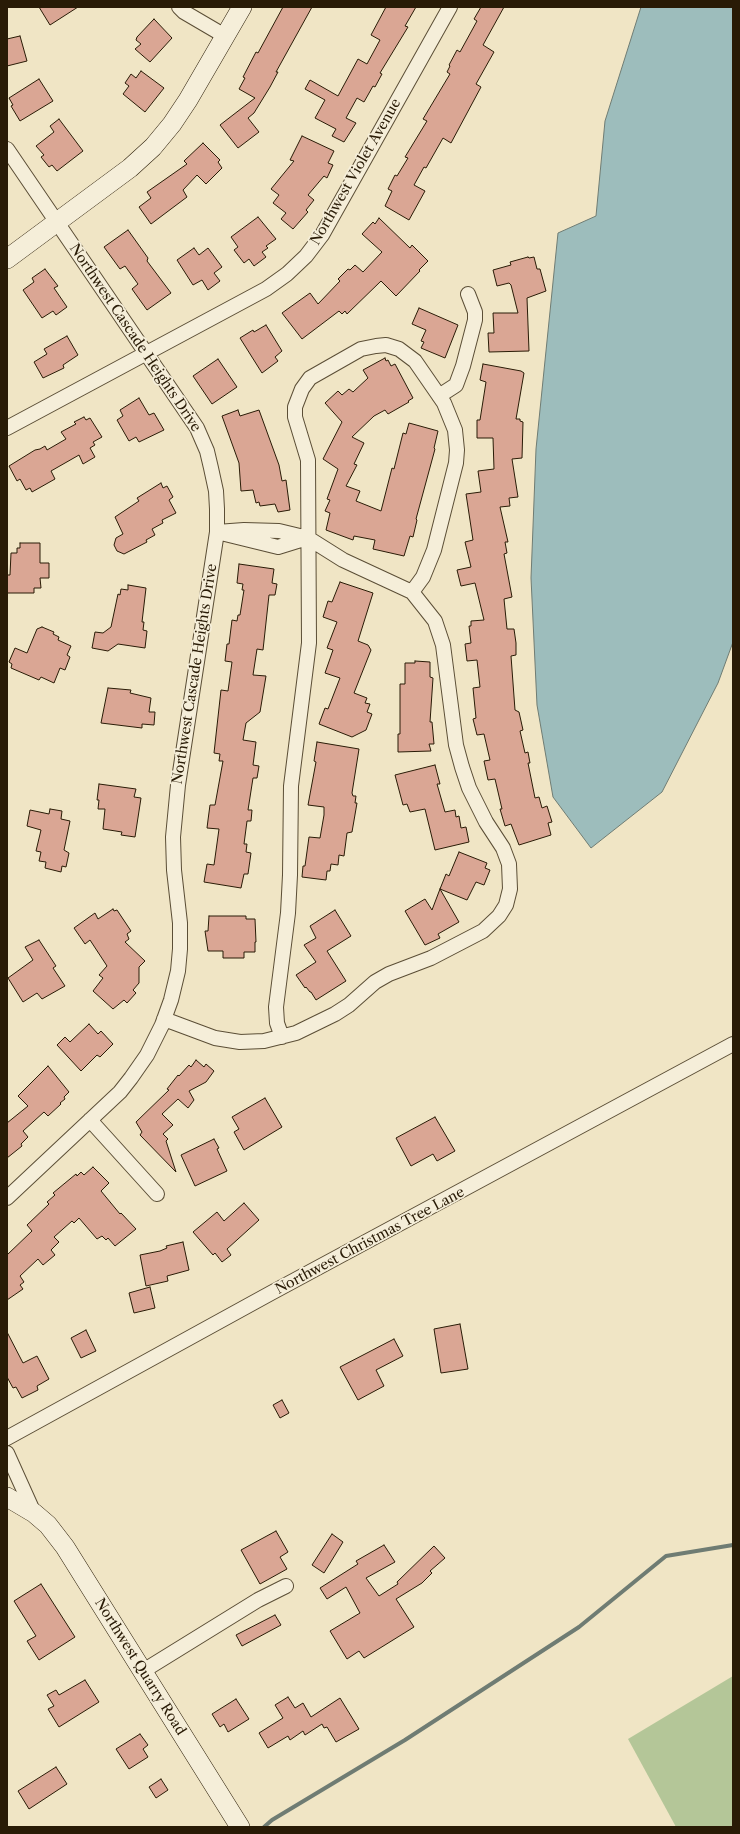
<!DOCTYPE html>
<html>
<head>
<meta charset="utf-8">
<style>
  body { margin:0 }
  #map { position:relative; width:740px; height:1834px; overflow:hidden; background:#f0e5c5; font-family:"Libre Caslon Text",serif }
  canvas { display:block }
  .frame { position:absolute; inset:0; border:8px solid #291b06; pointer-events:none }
</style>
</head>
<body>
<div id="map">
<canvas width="740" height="1834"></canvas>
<div class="frame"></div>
</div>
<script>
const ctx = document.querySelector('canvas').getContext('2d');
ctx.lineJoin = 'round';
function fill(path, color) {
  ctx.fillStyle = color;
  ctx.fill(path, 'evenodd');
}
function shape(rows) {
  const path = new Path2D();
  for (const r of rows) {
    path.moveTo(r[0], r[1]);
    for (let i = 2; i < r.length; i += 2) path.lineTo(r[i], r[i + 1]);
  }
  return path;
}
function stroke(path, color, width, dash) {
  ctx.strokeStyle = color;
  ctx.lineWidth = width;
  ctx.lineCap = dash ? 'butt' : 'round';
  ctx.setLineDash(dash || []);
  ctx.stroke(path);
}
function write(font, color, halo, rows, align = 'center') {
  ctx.font = font + ' "Libre Caslon Text",serif';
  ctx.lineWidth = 3.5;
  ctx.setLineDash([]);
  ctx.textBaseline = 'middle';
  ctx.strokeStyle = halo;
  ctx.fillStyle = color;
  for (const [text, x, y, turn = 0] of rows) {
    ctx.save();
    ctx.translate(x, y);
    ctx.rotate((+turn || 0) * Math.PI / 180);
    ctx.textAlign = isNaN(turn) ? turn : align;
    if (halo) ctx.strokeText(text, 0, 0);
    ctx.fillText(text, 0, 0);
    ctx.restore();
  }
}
fill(shape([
  [733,1676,733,1827,676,1827,628,1739]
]), '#b4c698');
const water = shape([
  [641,7,733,7,733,642,718,683,662,792,591,848,553,797,537,705,531,578,536,449,558,233,596,216,605,121,641,7]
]);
fill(water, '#9dbdbc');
stroke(water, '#6f7c73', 1);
stroke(shape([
  [264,1827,272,1820,405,1740,579,1627,666,1556,733,1545]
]), '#6f7c73', 4);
const building = shape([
  [39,7,78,7,50,25,39,7],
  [283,7,312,7,276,72,278,72,270,87,254,113,248,118,259,132,238,148,220,125,255,98,239,89,245,78,243,77,256,52,258,53,283,7],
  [386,7,416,7,405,26,408,27,380,73,382,74,375,87,373,86,364,102,357,98,346,118,356,123,344,142,332,136,336,129,315,118,325,100,305,89,310,80,338,96,358,59,367,64,380,40,371,35,386,7],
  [481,7,504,7,483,45,494,52,476,84,481,87,451,143,443,138,426,168,424,167,414,185,425,191,409,220,385,206,392,191,388,189,395,175,397,176,408,158,405,157,427,121,423,119,450,74,447,72,450,66,449,65,457,50,460,52,477,21,474,19,481,7],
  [154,19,172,38,150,62,135,49,141,44,136,40,137,37,154,19],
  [20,36,27,61,7,66,7,39,20,36],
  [141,71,164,88,145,112,123,94,129,86,125,83,131,74,136,78,141,71],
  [39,79,53,101,20,121,11,106,13,105,9,98,39,79],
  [59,119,83,151,57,171,52,165,49,167,41,157,44,155,36,146,54,132,50,126,59,119],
  [302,136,334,151,328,163,333,165,327,178,324,176,308,195,314,200,306,210,308,212,293,229,281,219,286,213,273,203,279,195,271,189,294,161,290,160,302,136],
  [203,143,220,160,218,162,222,168,206,184,197,175,183,190,187,197,151,224,139,207,151,198,147,192,187,164,184,161,203,143],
  [258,217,276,239,266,246,268,248,262,252,266,257,254,266,249,259,244,263,234,250,238,247,231,237,258,217],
  [379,218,410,248,412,245,428,261,419,270,420,271,396,296,381,281,347,314,345,311,342,314,339,311,302,339,282,313,310,293,318,304,340,281,338,279,348,269,350,270,355,265,363,272,382,252,362,234,373,222,375,224,379,218],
  [128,230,148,258,147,261,171,293,147,310,132,289,138,284,125,266,120,269,104,247,128,230],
  [194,248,199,255,208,248,222,267,214,273,220,281,208,290,202,280,193,285,177,260,194,248],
  [528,257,529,258,534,257,537,269,540,269,546,291,527,298,529,351,489,352,488,333,494,333,493,313,518,313,511,285,509,283,497,286,493,270,511,265,510,262,528,257],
  [45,269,58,286,54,288,67,307,56,315,53,311,42,318,23,290,34,282,32,278,45,269],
  [419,308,458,325,445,358,421,348,424,342,421,341,426,330,412,324,419,308],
  [266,325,282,351,275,357,278,361,262,373,240,338,253,330,254,332,266,325],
  [67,336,78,355,63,365,64,368,43,378,34,362,47,354,44,349,67,336],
  [385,358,386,361,388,360,391,366,395,364,413,398,408,401,409,402,388,414,385,410,374,416,352,437,364,443,354,464,357,465,346,486,360,491,356,501,381,511,392,468,394,469,403,433,406,434,409,423,438,431,434,448,435,449,416,519,417,520,413,537,410,536,404,556,373,549,375,540,354,536,353,540,326,530,330,513,325,511,330,500,327,499,338,469,323,459,342,422,325,403,338,391,342,395,349,389,353,392,368,378,363,370,385,358],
  [218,359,237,387,212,404,193,376,218,359],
  [483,364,521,371,524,373,516,419,520,419,520,421,523,422,522,458,512,459,518,497,509,498,510,506,500,507,508,542,505,542,507,553,504,554,512,597,504,599,507,629,514,629,516,643,516,655,511,656,515,710,519,712,523,730,520,731,525,753,528,752,530,763,528,763,535,798,539,797,542,808,547,806,552,822,548,823,551,835,519,845,511,824,505,826,500,809,502,809,495,779,488,780,484,761,490,760,484,734,477,735,473,719,476,718,473,688,480,687,477,660,467,661,465,644,471,643,469,626,471,626,471,621,484,620,475,583,461,586,457,570,471,567,465,542,473,540,466,494,481,492,478,471,494,469,493,438,477,438,477,420,480,420,486,382,480,380,483,364],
  [139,398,149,415,154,413,164,430,139,442,136,437,129,441,117,420,123,416,120,410,139,398],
  [238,410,240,416,259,410,279,465,282,481,286,480,290,510,278,512,275,504,260,506,259,502,256,503,253,490,241,491,239,463,222,416,238,410],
  [84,417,86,420,90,418,102,437,93,442,95,445,90,448,95,457,83,464,79,455,51,471,55,479,32,492,30,488,26,490,20,479,17,481,9,466,35,450,40,449,45,446,47,450,66,439,61,432,76,424,74,422,84,417],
  [161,483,163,488,167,486,173,497,169,500,176,513,162,520,163,523,152,529,155,535,146,540,147,542,124,554,117,551,114,545,116,538,123,534,115,517,139,501,137,498,161,483],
  [20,543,40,543,40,563,49,563,49,578,40,578,41,588,34,588,34,593,7,593,7,575,10,575,11,553,17,553,17,548,20,548,20,543],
  [239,564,274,569,272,583,277,584,275,595,269,595,263,650,257,649,253,675,266,676,260,712,246,723,243,740,256,742,253,765,259,766,257,778,253,778,248,810,252,810,251,821,247,821,244,844,247,844,246,852,251,853,248,874,244,874,241,888,204,882,207,864,214,865,219,829,207,828,208,820,210,805,215,805,223,761,219,761,220,754,214,753,221,690,228,691,232,662,225,661,227,644,229,644,232,620,237,621,238,615,240,615,244,590,242,590,243,584,237,583,239,564],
  [340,582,373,593,358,641,368,645,371,650,354,693,367,698,365,703,370,704,367,712,372,714,366,730,352,737,319,724,325,708,328,709,340,678,325,673,333,650,327,648,337,622,323,617,328,601,332,602,340,582],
  [128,585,146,588,142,622,144,622,143,630,147,631,145,648,118,644,108,651,92,648,95,632,103,633,111,627,118,594,120,595,121,589,128,590,128,585],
  [42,627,54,632,53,634,59,637,58,640,71,646,67,655,70,657,65,670,60,668,54,683,41,677,39,680,11,668,12,664,9,662,15,648,27,653,37,629,42,627],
  [415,661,430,662,430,677,433,678,430,722,432,722,434,744,429,744,431,751,398,752,398,734,400,734,400,684,405,684,405,663,415,663,415,661],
  [108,688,131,690,130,693,151,698,149,712,155,712,154,725,142,724,142,728,101,723,108,688],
  [317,742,359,749,352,793,353,796,356,796,355,803,357,803,352,832,347,833,344,856,339,855,338,865,331,864,330,871,327,871,326,880,302,877,303,866,305,866,309,837,320,838,324,815,324,807,308,805,316,762,314,761,317,742],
  [435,765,440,784,437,784,445,812,455,810,456,817,459,816,461,828,466,827,469,842,435,850,425,809,410,812,407,804,403,805,395,775,435,765],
  [99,784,136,789,134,797,141,798,135,837,121,835,122,832,103,829,105,809,98,809,99,800,97,800,99,784],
  [50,809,62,811,61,819,70,821,64,850,69,853,66,867,62,866,61,872,45,868,46,862,39,861,41,852,36,851,41,830,27,826,30,810,49,814,50,809],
  [459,852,487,863,485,868,490,870,484,885,476,882,467,900,440,889,446,874,449,876,459,852],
  [440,889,459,922,438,934,440,938,425,945,405,911,425,899,432,910,440,889],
  [113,909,114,911,117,910,131,931,127,934,129,939,125,942,145,961,139,967,139,983,133,990,136,993,127,1003,124,1000,113,1009,93,991,103,978,99,975,107,966,90,940,85,944,74,928,95,913,98,919,113,909],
  [335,910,351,936,327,951,346,981,316,1000,311,992,310,992,306,987,305,988,296,975,316,962,304,945,316,938,310,926,335,910],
  [209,916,246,916,246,919,255,919,256,942,255,942,255,952,244,952,244,958,223,958,223,951,208,951,205,931,208,931,209,916],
  [39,940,56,966,53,968,65,986,42,999,37,993,23,1002,8,978,33,960,25,947,39,940],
  [89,1024,98,1034,101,1031,113,1044,100,1057,97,1055,81,1071,57,1045,65,1037,70,1042,89,1024],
  [196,1060,204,1067,206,1064,214,1071,206,1082,189,1091,194,1100,188,1108,178,1099,162,1114,173,1125,163,1134,168,1139,166,1141,176,1172,140,1135,142,1132,136,1122,169,1090,167,1089,178,1075,179,1076,189,1065,191,1067,196,1060],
  [48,1066,69,1092,64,1097,65,1099,60,1103,61,1104,48,1116,44,1112,23,1131,28,1137,21,1144,22,1146,7,1158,7,1123,28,1106,18,1096,48,1066],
  [265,1098,282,1127,244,1150,234,1132,239,1129,232,1117,265,1098],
  [435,1117,455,1151,437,1161,433,1154,411,1166,396,1138,435,1117],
  [214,1139,219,1148,217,1149,227,1171,195,1186,181,1155,214,1139],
  [93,1167,109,1183,101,1191,120,1214,121,1213,136,1229,115,1246,108,1238,106,1240,102,1236,97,1239,79,1218,74,1223,72,1221,54,1237,59,1242,51,1250,55,1255,43,1265,38,1259,20,1276,24,1282,20,1285,23,1289,7,1300,7,1255,32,1231,27,1225,49,1204,47,1202,55,1195,53,1193,76,1174,77,1176,81,1172,84,1175,93,1167],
  [244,1203,259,1220,227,1249,231,1255,222,1262,215,1253,213,1255,193,1232,217,1212,224,1221,244,1203],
  [183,1242,189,1270,167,1276,168,1281,146,1286,140,1255,160,1251,167,1248,166,1246,183,1242],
  [150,1287,155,1308,134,1313,129,1293,150,1287],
  [460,1324,468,1369,441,1373,434,1329,460,1324],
  [86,1330,96,1351,81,1358,71,1338,86,1330],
  [7,1332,23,1363,37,1356,49,1379,37,1386,38,1390,22,1398,16,1387,13,1388,7,1377,7,1332],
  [394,1339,403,1356,376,1370,384,1386,358,1400,340,1367,394,1339],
  [282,1400,289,1413,280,1418,273,1405,282,1400],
  [276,1531,288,1552,280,1557,287,1569,260,1584,241,1550,276,1531],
  [332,1534,343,1542,324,1573,312,1565,332,1534],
  [384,1545,395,1562,366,1578,379,1596,398,1584,397,1582,434,1546,445,1558,430,1571,432,1573,422,1583,396,1599,414,1627,364,1658,359,1651,347,1659,330,1631,360,1613,346,1587,327,1599,320,1588,358,1564,356,1561,384,1545],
  [41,1584,75,1637,39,1660,27,1641,36,1636,14,1601,41,1584],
  [275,1615,281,1625,242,1646,236,1635,275,1615],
  [85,1680,99,1702,59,1727,48,1709,54,1706,47,1695,56,1690,59,1695,85,1680],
  [288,1697,295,1708,303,1703,311,1717,340,1698,359,1729,336,1742,327,1727,324,1728,322,1724,305,1735,303,1731,290,1740,288,1736,268,1748,259,1733,283,1718,275,1705,288,1697],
  [236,1699,249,1719,228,1732,224,1724,220,1727,212,1714,236,1699],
  [140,1734,148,1745,143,1749,148,1757,129,1769,116,1749,140,1734],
  [56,1767,67,1784,29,1809,18,1791,56,1767],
  [161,1779,168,1790,156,1798,149,1787,161,1779]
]);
fill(building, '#daa694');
stroke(building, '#291b06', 1);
const street = shape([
  [179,7,184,12,225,36],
  [7,149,197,428,207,451,211,468,216,491,217,509,217,532,178,785,173,837,174,870,180,923,180,949,178,971,171,1000,162,1025,147,1055,131,1078,120,1092,7,1198],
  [439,396,456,385,463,366,475,320,475,312,468,294],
  [7,428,266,289,287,274,306,256,322,235,450,7],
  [225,534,278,547,307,538],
  [164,1019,215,1038,240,1042,264,1041,296,1033,335,1014,349,1005,375,982,389,974,431,958,483,931,499,916,506,905,510,889,509,864,503,848,486,822,469,788,462,767,456,745,443,645,435,621,412,592,343,560,308,538,279,531,244,530,217,532],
  [282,1037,277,1023,276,1007,288,913,290,875,291,786,309,643,308,460,295,417,295,407,302,389,310,378,361,349,376,346,386,345,399,349,415,361,444,403,455,430,457,450,456,463,434,550,423,577,412,592],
  [90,1120,157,1194],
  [7,1438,271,1293,733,1044],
  [7,1453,34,1513],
  [143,1671,258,1600,286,1586]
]);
const secondary = shape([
  [7,259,130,168,153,147,172,124,188,100,242,7],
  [7,1497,34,1513,48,1525,65,1547,240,1827]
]);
stroke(street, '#5b4e36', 16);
stroke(secondary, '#291b06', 20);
stroke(street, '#f5eed9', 14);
stroke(secondary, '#f5eed9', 19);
write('14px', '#291b06', '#f5eed9', [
  ["Northwest Violet Avenue",356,172,-60],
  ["Northwest Cascade Heights Drive",135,338,56],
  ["Northwest Cascade Heights Drive",195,674,-81],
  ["Northwest Christmas Tree Lane",370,1241,-28],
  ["Northwest Quarry Road",140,1667,58]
]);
</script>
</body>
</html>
